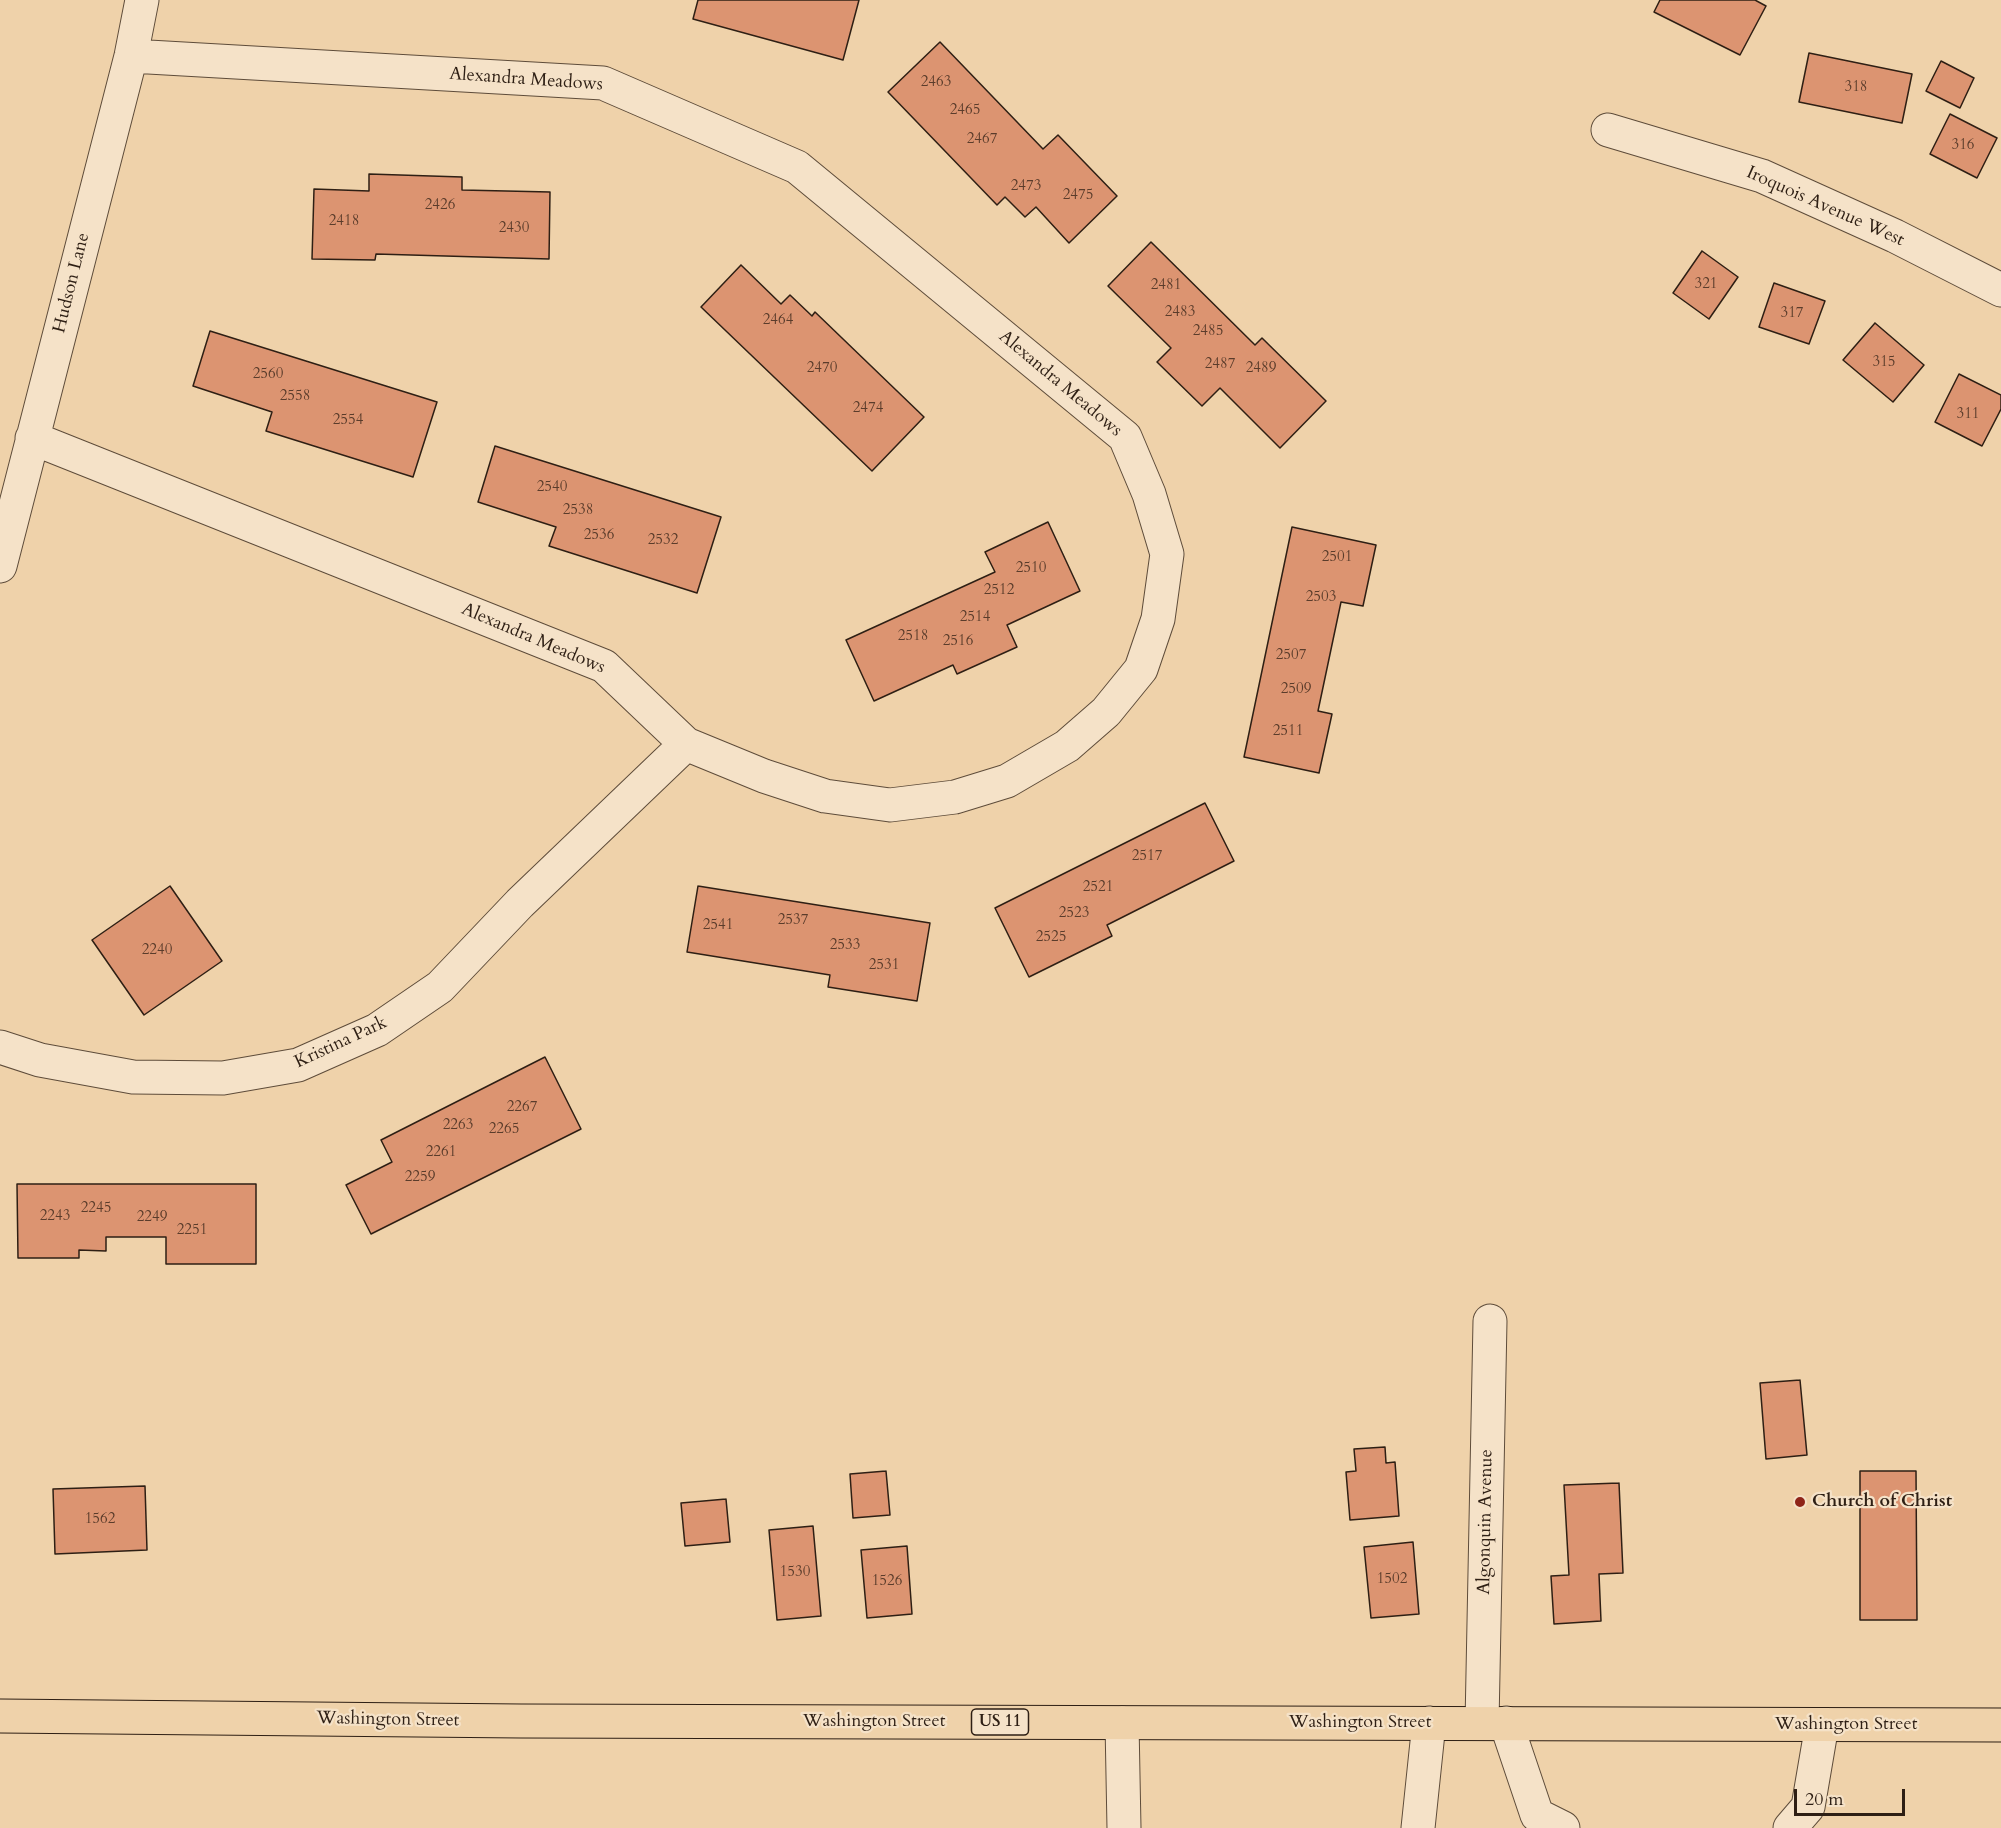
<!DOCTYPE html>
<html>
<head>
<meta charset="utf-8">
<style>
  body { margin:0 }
  #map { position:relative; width:2001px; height:1828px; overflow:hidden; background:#efd2aa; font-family:Cardo,serif }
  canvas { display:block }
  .scale { position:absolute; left:1794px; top:1789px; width:111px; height:27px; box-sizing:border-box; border:3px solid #2e1f14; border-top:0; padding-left:8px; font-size:18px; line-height:21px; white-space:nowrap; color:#2e1f14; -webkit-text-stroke:4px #f5e2c8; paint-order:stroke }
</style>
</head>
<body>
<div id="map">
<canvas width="2001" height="1828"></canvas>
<div class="scale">20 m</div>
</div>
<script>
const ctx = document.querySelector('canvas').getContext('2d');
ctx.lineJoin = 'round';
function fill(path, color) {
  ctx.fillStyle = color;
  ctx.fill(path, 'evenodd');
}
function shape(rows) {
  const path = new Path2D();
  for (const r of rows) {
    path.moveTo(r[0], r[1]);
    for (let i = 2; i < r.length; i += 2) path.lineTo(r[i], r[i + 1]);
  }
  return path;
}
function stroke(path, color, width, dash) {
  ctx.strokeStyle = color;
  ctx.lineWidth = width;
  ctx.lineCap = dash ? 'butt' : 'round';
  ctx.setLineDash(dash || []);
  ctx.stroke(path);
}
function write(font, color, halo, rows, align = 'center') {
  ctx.font = font + ' Cardo,serif';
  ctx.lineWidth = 4.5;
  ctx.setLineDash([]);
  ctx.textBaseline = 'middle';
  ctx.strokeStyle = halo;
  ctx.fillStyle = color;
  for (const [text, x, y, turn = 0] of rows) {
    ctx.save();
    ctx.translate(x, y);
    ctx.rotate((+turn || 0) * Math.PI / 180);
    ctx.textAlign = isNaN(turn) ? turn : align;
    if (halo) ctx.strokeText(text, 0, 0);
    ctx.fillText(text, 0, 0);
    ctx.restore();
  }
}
const building = shape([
  [698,0,859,0,843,60,693,19,698,0],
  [1660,0,1755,0,1766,6,1740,55,1654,12,1660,0],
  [940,42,1043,149,1058,135,1117,196,1069,243,1036,207,1025,217,1005,197,997,205,888,92,940,42],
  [1809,53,1912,74,1902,123,1799,102,1809,53],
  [1941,61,1974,78,1960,108,1926,91,1941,61],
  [1950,114,1997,138,1977,178,1930,154,1950,114],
  [369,174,462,177,462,190,550,192,549,259,376,254,375,260,312,259,314,189,369,191,369,174],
  [1151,242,1255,345,1262,338,1326,401,1280,448,1220,388,1202,406,1157,362,1171,348,1108,286,1151,242],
  [1702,251,1738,277,1709,319,1673,293,1702,251],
  [741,265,781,304,790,295,812,316,815,312,924,417,872,471,701,307,741,265],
  [1774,283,1825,301,1809,344,1759,327,1774,283],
  [1875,323,1924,365,1893,402,1843,360,1875,323],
  [210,331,437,402,413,477,266,431,272,412,193,386,210,331],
  [1959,374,2001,395,2001,409,1982,446,1935,422,1959,374],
  [495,446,721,517,697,593,549,546,556,527,478,502,495,446],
  [1048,522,1080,591,1007,625,1017,647,957,674,953,665,874,701,846,640,995,572,985,552,1048,522],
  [1292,527,1376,545,1363,606,1341,602,1318,711,1332,714,1319,773,1244,757,1292,527],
  [1205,803,1234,861,1107,925,1112,936,1029,977,995,908,1205,803],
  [170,886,222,961,144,1015,92,940,170,886],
  [698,886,930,923,917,1001,828,987,830,975,687,952,698,886],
  [545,1057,581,1129,371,1234,346,1185,392,1162,381,1140,545,1057],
  [17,1184,256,1184,256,1264,166,1264,166,1237,106,1237,106,1251,79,1250,79,1258,18,1258,17,1184],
  [1800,1380,1807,1455,1766,1459,1760,1383,1800,1380],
  [1385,1447,1386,1463,1395,1462,1399,1516,1350,1520,1346,1472,1356,1471,1354,1449,1385,1447],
  [886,1471,890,1515,853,1518,850,1474,886,1471],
  [1860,1471,1916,1471,1917,1620,1860,1620,1860,1471],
  [1619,1483,1623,1573,1599,1574,1601,1621,1554,1624,1551,1576,1569,1575,1564,1485,1619,1483],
  [145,1486,147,1550,55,1554,53,1489,145,1486],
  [726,1499,730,1542,685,1546,681,1503,726,1499],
  [813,1526,821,1616,777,1620,769,1530,813,1526],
  [1413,1542,1419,1614,1371,1618,1364,1547,1413,1542],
  [907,1546,912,1614,867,1618,861,1550,907,1546]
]);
fill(building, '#dc9471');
stroke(building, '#2e1f14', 1.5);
const minor = shape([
  [1608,130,1762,176,1895,236,2001,290],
  [32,438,604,666,686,744,764,776,825,796,890,805,955,797,1007,781,1067,746,1106,712,1141,669,1158,619,1167,554,1149,494,1125,437,797,167,603,83,131,56],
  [0,566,131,56,142,0],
  [0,1047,40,1060,133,1077,223,1078,298,1065,377,1030,440,987,520,903,686,744],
  [1122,1723,1124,1828],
  [1482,1723,1490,1321],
  [1506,1723,1537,1815,1563,1828],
  [1418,1828,1429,1723],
  [1790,1828,1808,1807,1822,1725]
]);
const major = shape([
  [0,1716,521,1721,2001,1725]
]);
stroke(minor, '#5e4c3a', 35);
stroke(major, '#2e1f14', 35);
stroke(minor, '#f5e2c8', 33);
stroke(major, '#efd2aa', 33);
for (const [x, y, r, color] of [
  [1800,1502,6,"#8f2418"]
]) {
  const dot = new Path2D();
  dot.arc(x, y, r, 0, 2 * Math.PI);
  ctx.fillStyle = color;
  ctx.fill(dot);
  stroke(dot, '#f5e2c8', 2);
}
write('15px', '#5a3c2b', null, [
  ["2463",936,83],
  ["318",1856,88],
  ["2465",965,111],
  ["2467",982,140],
  ["316",1963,146],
  ["2473",1026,187],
  ["2475",1078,196],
  ["2426",440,206],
  ["2418",344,222],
  ["2430",514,229],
  ["321",1706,285],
  ["2481",1166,286],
  ["2483",1180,313],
  ["317",1792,314],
  ["2464",778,321],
  ["2485",1208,332],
  ["315",1884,363],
  ["2487",1220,365],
  ["2470",822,369],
  ["2489",1261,369],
  ["2560",268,375],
  ["2558",295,397],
  ["2474",868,409],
  ["311",1968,415],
  ["2554",348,421],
  ["2540",552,488],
  ["2538",578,511],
  ["2536",599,536],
  ["2532",663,541],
  ["2501",1337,558],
  ["2510",1031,569],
  ["2512",999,591],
  ["2503",1321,598],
  ["2514",975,618],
  ["2518",913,637],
  ["2516",958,642],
  ["2507",1291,656],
  ["2509",1296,690],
  ["2511",1288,732],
  ["2517",1147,857],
  ["2521",1098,888],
  ["2523",1074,914],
  ["2537",793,921],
  ["2541",718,926],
  ["2525",1051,938],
  ["2533",845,946],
  ["2240",157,951],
  ["2531",884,966],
  ["2267",522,1108],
  ["2263",458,1126],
  ["2265",504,1130],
  ["2261",441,1153],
  ["2259",420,1178],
  ["2245",96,1209],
  ["2243",55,1217],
  ["2249",152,1218],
  ["2251",192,1231],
  ["1562",100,1520],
  ["1530",795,1573],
  ["1502",1392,1580],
  ["1526",887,1582]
]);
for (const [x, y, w] of [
  [1000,1722,57]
]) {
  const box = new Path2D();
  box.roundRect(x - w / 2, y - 13, w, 26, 4.5);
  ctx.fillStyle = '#f5e2c8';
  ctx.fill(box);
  stroke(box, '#2e1f14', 1.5);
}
write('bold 16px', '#2e1f14', null, [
  ["US 11",1000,1722]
]);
write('18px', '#2e1f14', '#f5e2c8', [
  ["Alexandra Meadows",526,80,4],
  ["Iroquois Avenue West",1825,207,24],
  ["Hudson Lane",72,283,-76],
  ["Alexandra Meadows",1060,384,40],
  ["Alexandra Meadows",533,639,23],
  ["Kristina Park",341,1043,-25],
  ["Algonquin Avenue",1486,1522,-89],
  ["Washington Street",388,1720,1],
  ["Washington Street",874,1722],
  ["Washington Street",1360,1723],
  ["Washington Street",1846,1725]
]);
write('bold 18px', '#2e1f14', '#f5e2c8', [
  ["Church of Christ",1812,1502]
], 'left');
</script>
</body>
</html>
